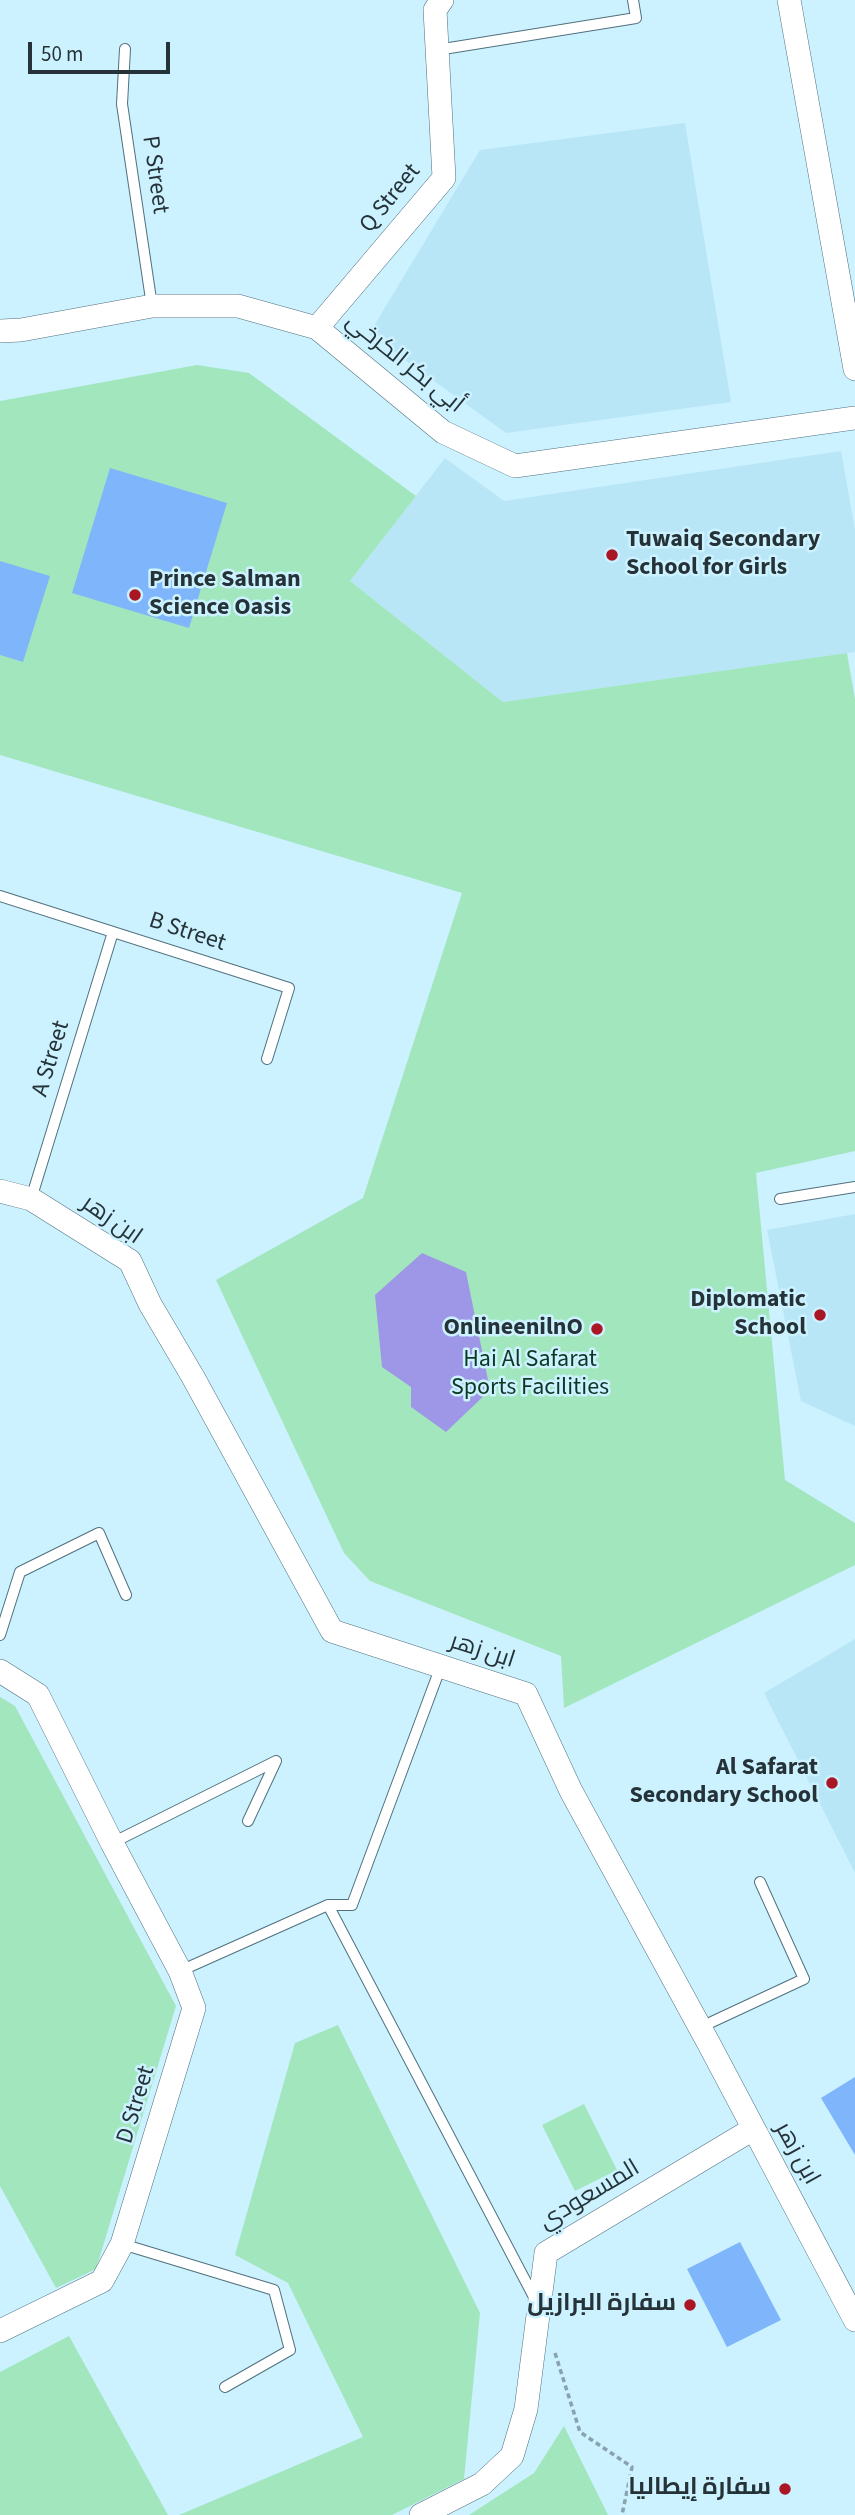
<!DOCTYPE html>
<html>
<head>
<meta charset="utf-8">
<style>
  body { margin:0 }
  #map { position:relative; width:855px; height:2515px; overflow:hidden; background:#ccf1ff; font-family:"Source Sans 3",sans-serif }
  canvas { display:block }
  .scale { position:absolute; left:28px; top:42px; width:142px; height:32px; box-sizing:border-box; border:4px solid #253338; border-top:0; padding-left:9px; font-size:21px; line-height:24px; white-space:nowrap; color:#253338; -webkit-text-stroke:5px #ccf1ff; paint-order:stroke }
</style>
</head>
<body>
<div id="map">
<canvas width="855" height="2515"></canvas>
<div class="scale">50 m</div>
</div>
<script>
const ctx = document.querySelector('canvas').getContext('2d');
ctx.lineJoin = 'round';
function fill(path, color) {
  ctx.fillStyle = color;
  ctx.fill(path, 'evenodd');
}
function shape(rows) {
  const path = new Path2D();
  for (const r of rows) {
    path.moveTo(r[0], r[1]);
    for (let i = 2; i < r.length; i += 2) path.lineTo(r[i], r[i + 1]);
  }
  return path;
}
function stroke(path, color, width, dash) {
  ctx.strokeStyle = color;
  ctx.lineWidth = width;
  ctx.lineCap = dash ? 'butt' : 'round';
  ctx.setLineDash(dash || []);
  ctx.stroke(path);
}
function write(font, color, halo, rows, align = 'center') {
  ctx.font = font + ' "Source Sans 3",Cairo,sans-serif';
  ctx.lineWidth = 5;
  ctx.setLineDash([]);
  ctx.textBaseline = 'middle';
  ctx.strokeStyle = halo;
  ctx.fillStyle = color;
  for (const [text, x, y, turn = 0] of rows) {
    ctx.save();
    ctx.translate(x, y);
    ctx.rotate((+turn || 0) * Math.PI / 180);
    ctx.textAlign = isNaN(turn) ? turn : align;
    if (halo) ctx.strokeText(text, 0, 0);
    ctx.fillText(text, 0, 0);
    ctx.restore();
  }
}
fill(shape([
  [685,123,731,402,506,433,369,334,480,150],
  [841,451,855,530,855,652,503,702,350,581,445,458,504,501],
  [855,1214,855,1426,801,1401,767,1230],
  [855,1639,855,1873,764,1693]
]), '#b9e6f7');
fill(shape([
  [197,365,249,373,416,496,350,581,503,702,847,653,855,699,855,1151,756,1173,785,1480,855,1523,855,1565,564,1708,561,1656,370,1581,344,1553,216,1280,363,1198,462,893,0,755,0,401],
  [0,1697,15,1706,176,2006,96,2269,56,2288,0,2186],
  [338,2025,480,2313,464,2479,392,2515,179,2515,363,2437,288,2283,235,2255,295,2043],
  [584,2104,617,2170,575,2191,542,2125],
  [69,2336,168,2515,0,2515,0,2372],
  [564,2426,608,2515,469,2515,534,2473]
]), '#a2e6be');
fill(shape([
  [422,1253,466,1272,490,1390,446,1432,411,1407,411,1387,382,1367,375,1295]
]), '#9e97e7');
fill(shape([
  [110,468,227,503,189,628,72,593],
  [0,561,50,576,23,662,0,655],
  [855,2077,855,2155,821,2098],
  [740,2242,781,2320,727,2347,687,2269]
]), '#7fb5fa');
const service = shape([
  [125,49,122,104,152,306],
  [437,50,636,18,633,0],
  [0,896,289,988,267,1059],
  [31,1199,113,932],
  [780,1199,855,1187],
  [0,1635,20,1572,99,1533,126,1595],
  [112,1843,276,1761,248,1821],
  [328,1905,535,2299],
  [180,1971,328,1905,352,1905,441,1666],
  [701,2027,804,1979,760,1882],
  [122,2244,274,2290,290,2350,225,2387]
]);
const minor = shape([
  [789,0,855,369],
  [317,328,444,178,435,10,442,0],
  [0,331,21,330,152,306,238,306,317,328,443,432,515,466,855,418],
  [0,1191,31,1199,130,1261,150,1304,193,1377,332,1631,526,1694,571,1791,709,2044,855,2320],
  [0,1671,38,1695,112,1843,180,1971,194,2008,122,2244,102,2281,0,2331],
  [421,2515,482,2484,512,2456,526,2409,546,2253,753,2129]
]);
stroke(service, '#50717d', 12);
stroke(minor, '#50717d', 24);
stroke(shape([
  [555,2353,580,2432,632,2467,622,2515]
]), '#88a3ae', 3.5, [5, 3.5]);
stroke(service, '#fff', 10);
stroke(minor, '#fff', 23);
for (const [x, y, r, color] of [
  [612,555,7,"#aa1624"],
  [135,595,7,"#aa1624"],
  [820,1315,7,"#aa1624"],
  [597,1329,7,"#aa1624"],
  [832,1783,7,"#aa1624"],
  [690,2305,7,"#aa1624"],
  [785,2489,7,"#aa1624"]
]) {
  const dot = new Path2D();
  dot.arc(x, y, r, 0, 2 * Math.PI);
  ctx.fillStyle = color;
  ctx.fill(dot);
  stroke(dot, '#ccf1ff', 2.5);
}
write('24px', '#253338', '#ccf1ff', [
  ["P Street",154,175,82],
  ["Q Street",391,199,-51],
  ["أبي بكر الكرخي",404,364,39],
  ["B Street",187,933,18],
  ["A Street",52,1059,-73],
  ["ابن زهر",111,1221,35],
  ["ابن زهر",482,1652,18],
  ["D Street",137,2105,-73],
  ["ابن زهر",796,2154,61],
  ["المسعودي",590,2196,-31]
]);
write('bold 24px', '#253338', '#ccf1ff', [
  ["Tuwaiq Secondary",626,541,"left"],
  ["School for Girls",626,569,"left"],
  ["Prince Salman",149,581,"left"],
  ["Science Oasis",149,609,"left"],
  ["Diplomatic",806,1301],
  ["School",806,1329],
  ["OnlineenilnO",583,1329],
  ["Al Safarat",818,1769],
  ["Secondary School",818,1797],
  ["سفارة البرازيل",676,2305],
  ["سفارة إيطاليا",771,2489]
], 'right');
write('24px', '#0e3723', '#ccf1ff', [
  ["Hai Al Safarat",530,1361],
  ["Sports Facilities",530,1389]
]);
</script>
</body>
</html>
